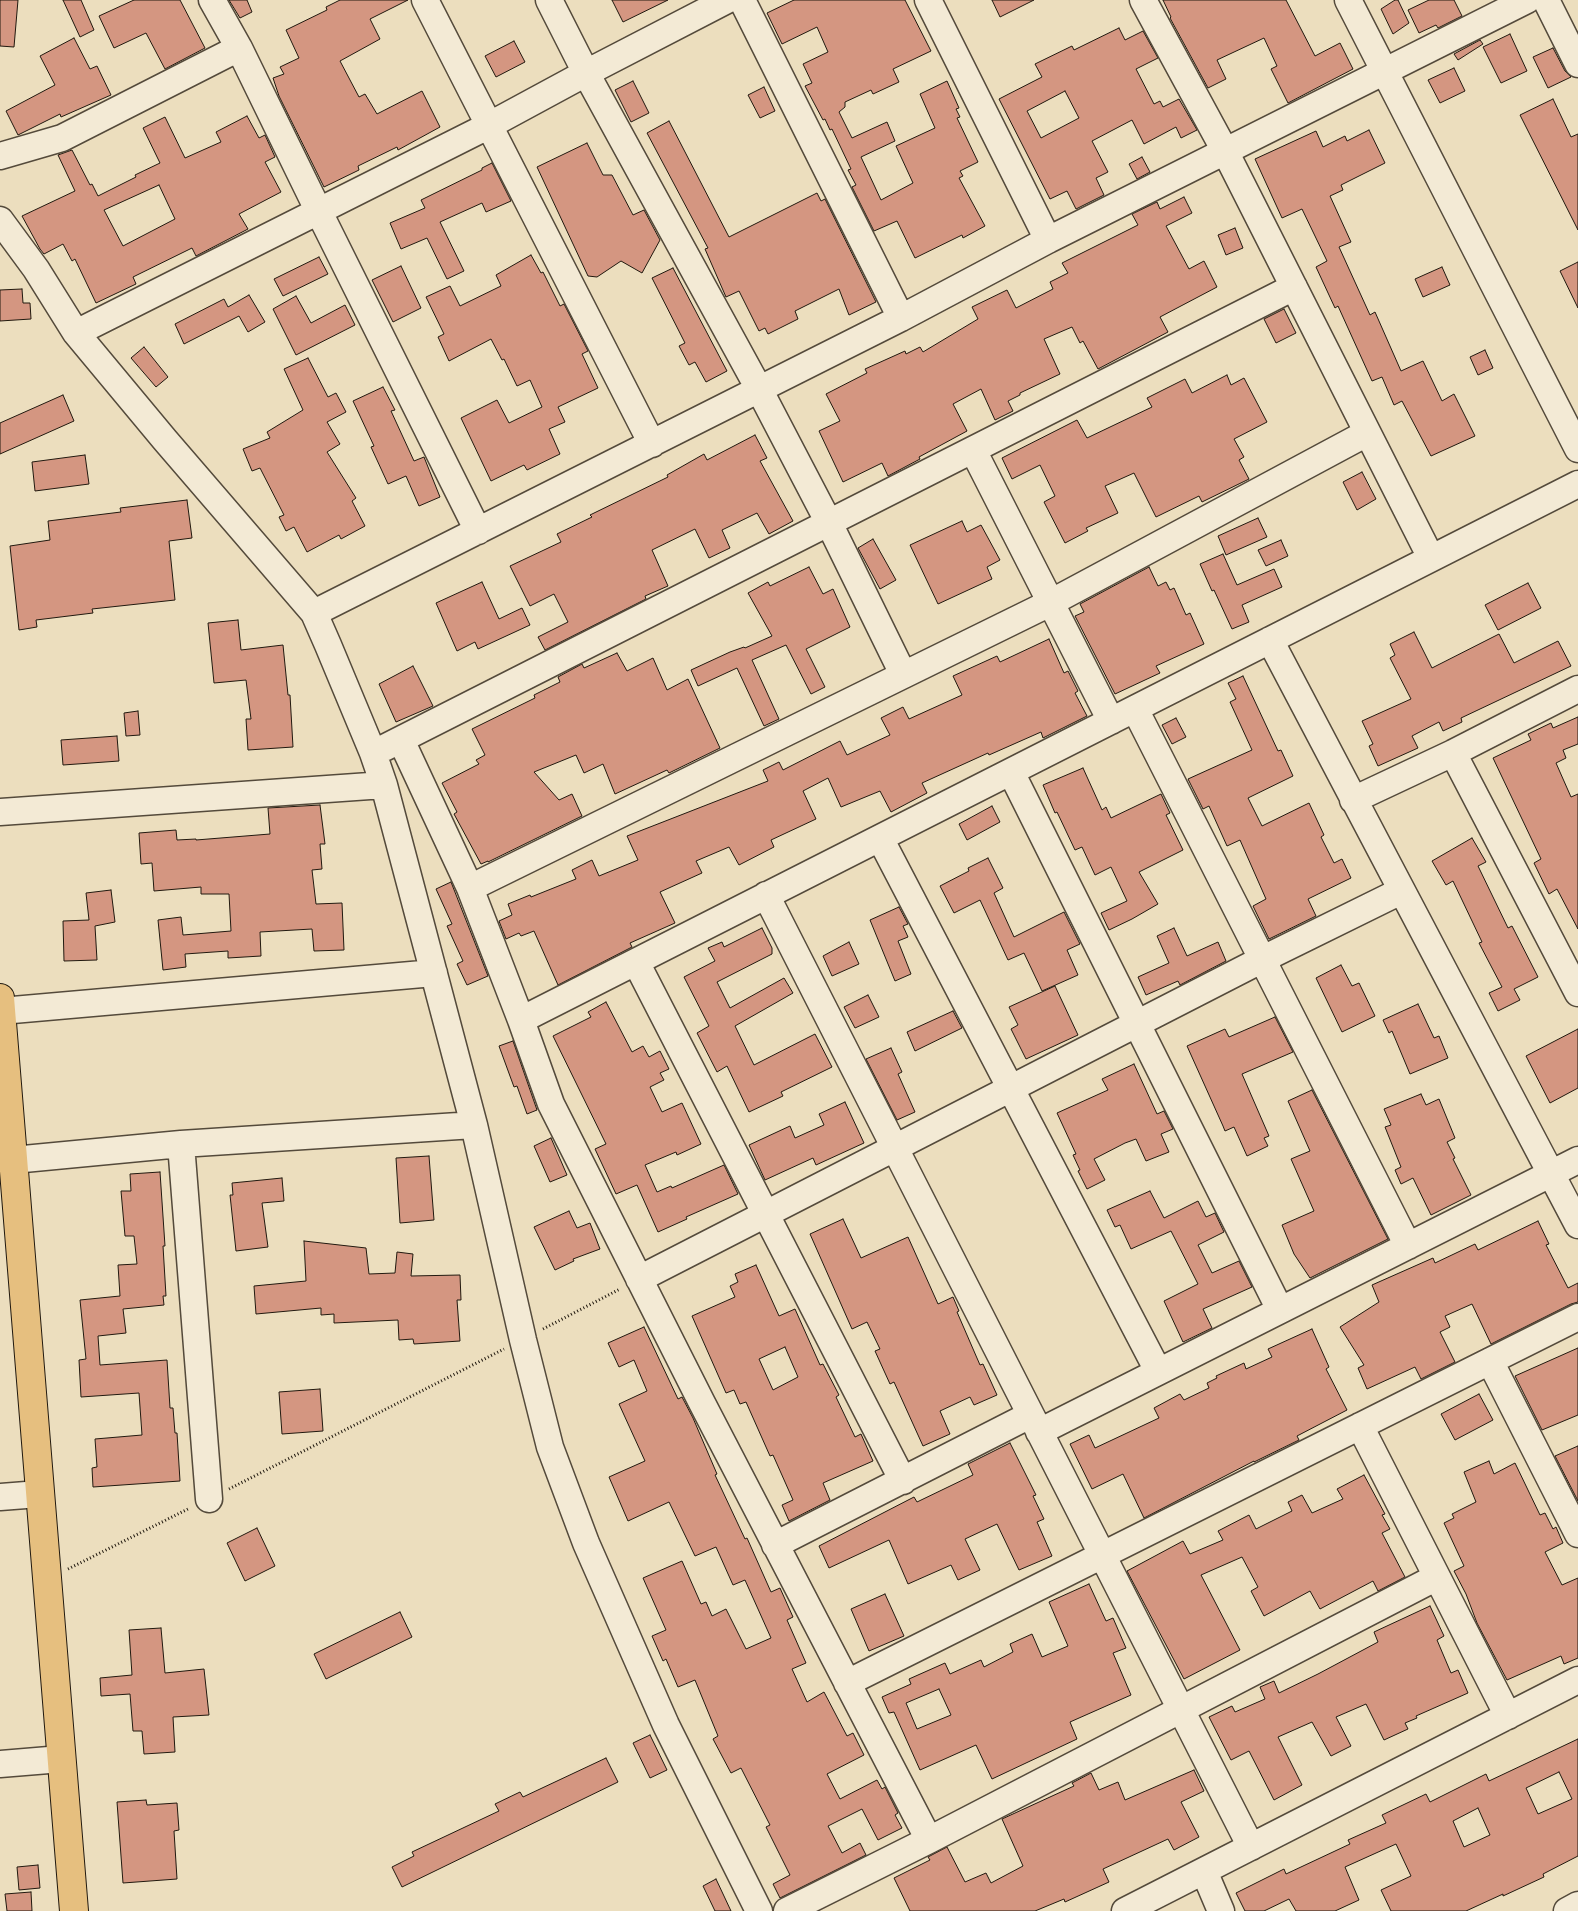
<!DOCTYPE html>
<html>
<head>
<meta charset="utf-8">
<style>
  body { margin:0 }
  canvas { display:block; background:#ecdebe }
</style>
</head>
<body>
<canvas width="1578" height="1911"></canvas>
<script>
const ctx = document.querySelector('canvas').getContext('2d');
ctx.lineJoin = 'round';
function fill(path, color) {
  ctx.fillStyle = color;
  ctx.fill(path, 'evenodd');
}
function shape(rows) {
  const path = new Path2D();
  for (const r of rows) {
    path.moveTo(r[0], r[1]);
    for (let i = 2; i < r.length; i += 2) path.lineTo(r[i], r[i + 1]);
  }
  return path;
}
function stroke(path, color, width, dash) {
  ctx.strokeStyle = color;
  ctx.lineWidth = width;
  ctx.lineCap = dash ? 'butt' : 'round';
  ctx.setLineDash(dash || []);
  ctx.stroke(path);
}
const building = shape([
  [0,0,18,0,14,47,0,46,0,0],
  [63,0,81,0,94,30,80,37,63,0],
  [134,0,180,0,205,48,165,69,146,33,114,48,99,16,134,0],
  [229,0,247,0,252,12,240,18,229,0],
  [340,0,408,0,370,19,380,39,340,61,359,97,365,94,377,114,422,91,440,127,398,150,397,147,358,166,359,170,324,187,279,96,273,78,284,74,280,67,299,58,286,30,327,10,326,7,340,0],
  [612,0,668,0,623,22,612,0],
  [794,0,905,0,931,51,893,69,899,82,873,94,871,90,845,102,845,107,839,112,852,138,887,122,895,141,861,157,881,200,913,183,896,146,935,128,920,94,947,81,959,108,956,109,960,117,957,118,978,162,960,171,963,176,959,178,985,226,963,238,962,235,915,258,897,221,874,231,852,187,856,185,848,170,851,169,832,129,830,130,825,119,823,120,805,86,812,83,803,64,828,52,817,27,782,44,767,13,794,0],
  [992,0,1034,0,1000,17,992,0],
  [1163,0,1286,0,1315,56,1340,43,1353,69,1288,103,1271,69,1277,66,1264,38,1217,60,1226,79,1208,88,1170,18,1171,17,1163,0],
  [1395,0,1398,0,1409,23,1393,34,1381,9,1395,0],
  [1429,0,1454,0,1462,16,1438,28,1436,25,1419,33,1408,10,1429,0],
  [1119,28,1125,40,1143,31,1158,58,1136,69,1154,104,1160,101,1163,107,1179,99,1197,130,1181,138,1176,127,1144,144,1132,120,1092,141,1108,172,1096,178,1104,195,1076,209,1067,191,1050,199,999,99,1042,77,1035,64,1072,46,1074,50,1119,28],
  [1065,91,1079,118,1041,138,1027,111,1065,91],
  [1510,34,1527,71,1501,83,1483,47,1510,34],
  [74,38,90,69,97,66,111,95,61,117,60,114,18,135,6,111,55,85,40,56,74,38],
  [1480,40,1483,44,1458,60,1454,54,1480,40],
  [514,41,525,62,496,77,485,56,514,41],
  [1553,48,1565,71,1571,77,1548,88,1533,57,1553,48],
  [1454,68,1465,91,1440,103,1428,80,1454,68],
  [633,81,649,113,631,122,615,90,633,81],
  [764,87,775,111,760,118,748,95,764,87],
  [1553,99,1571,137,1578,134,1578,230,1520,115,1553,99],
  [247,116,259,138,265,135,275,157,265,162,281,192,239,214,248,229,196,256,192,248,133,277,136,284,96,303,75,259,72,261,63,244,44,254,40,249,22,216,75,191,58,155,72,150,90,185,92,184,98,196,136,177,135,175,160,163,143,128,165,117,185,158,221,142,216,132,247,116],
  [159,185,175,219,123,246,104,210,159,185],
  [669,121,729,237,817,193,821,201,825,199,876,302,849,315,839,289,795,311,798,319,768,334,765,328,759,331,739,291,726,297,705,249,708,248,647,133,669,121],
  [1369,130,1385,163,1341,185,1343,190,1330,196,1351,242,1339,247,1370,315,1375,312,1401,371,1423,361,1442,401,1454,394,1475,436,1431,456,1402,401,1394,405,1382,377,1372,381,1338,306,1335,308,1316,267,1327,261,1302,209,1282,218,1255,159,1316,131,1323,147,1345,136,1347,141,1369,130],
  [587,143,603,175,612,175,633,215,644,210,660,240,642,273,621,261,597,277,588,276,537,167,587,143],
  [1142,157,1150,172,1137,179,1129,164,1142,157],
  [492,163,511,201,486,212,482,203,440,222,464,271,447,279,427,238,401,249,390,223,425,208,421,200,482,170,482,168,492,163],
  [1184,197,1192,213,1166,226,1189,269,1204,261,1217,287,1160,317,1168,332,1098,369,1083,341,1080,343,1072,327,1044,339,1060,374,1020,393,1020,395,1008,401,1013,411,995,420,981,389,953,404,967,431,919,457,920,459,888,476,882,463,843,482,819,431,840,421,826,394,867,373,865,369,905,351,906,354,920,347,923,352,978,319,972,307,1007,290,1016,308,1053,289,1050,282,1068,273,1062,263,1138,225,1132,214,1157,202,1160,209,1184,197],
  [1235,228,1243,248,1226,255,1218,235,1235,228],
  [531,255,541,273,543,272,560,306,564,304,588,351,582,354,598,388,558,407,565,422,549,429,560,454,527,470,524,465,491,481,461,418,497,400,509,423,542,407,530,380,517,386,504,359,502,360,491,339,449,361,438,337,444,334,426,297,450,286,460,306,501,286,496,275,531,255],
  [319,257,328,274,283,296,274,279,319,257],
  [1578,262,1578,308,1560,271,1578,262],
  [401,266,421,308,393,322,372,280,401,266],
  [1442,267,1450,285,1423,297,1415,279,1442,267],
  [673,268,727,371,706,382,695,362,689,365,679,346,685,343,652,278,673,268],
  [22,289,23,303,30,303,31,319,0,321,0,290,22,289],
  [249,295,265,322,248,332,239,316,184,344,175,324,224,299,228,307,249,295],
  [296,296,311,323,345,305,355,325,296,355,273,309,296,296],
  [1284,309,1296,333,1276,343,1264,319,1284,309],
  [144,347,168,377,156,387,131,358,144,347],
  [1485,350,1493,368,1478,375,1470,357,1485,350],
  [308,358,328,397,336,393,346,412,327,422,340,444,327,452,356,498,352,501,365,526,341,539,339,535,307,552,294,527,286,531,279,517,284,515,260,468,252,471,243,449,270,438,267,432,303,410,284,369,308,358],
  [1227,375,1231,385,1244,378,1267,422,1234,439,1244,457,1239,460,1249,479,1202,502,1199,496,1156,517,1134,473,1105,486,1118,513,1086,528,1088,531,1065,543,1044,502,1055,496,1040,465,1012,479,1002,458,1077,420,1087,438,1152,407,1147,398,1185,379,1192,393,1227,375],
  [383,387,395,410,391,411,414,461,424,457,440,497,419,506,406,476,388,484,371,447,374,446,353,401,383,387],
  [63,395,74,421,0,454,0,423,63,395],
  [755,435,767,458,760,461,793,521,769,534,757,513,722,530,730,548,709,558,695,529,652,550,668,586,645,596,646,599,545,650,538,637,568,622,554,594,530,606,510,566,561,542,557,534,592,517,590,515,668,477,667,475,704,454,707,460,755,435],
  [85,455,89,484,35,491,32,462,85,455],
  [1362,472,1376,499,1357,510,1343,482,1362,472],
  [187,500,192,538,169,541,175,600,92,609,93,613,36,620,37,627,19,630,10,546,50,540,48,521,121,512,120,508,187,500],
  [1258,518,1267,537,1226,555,1218,536,1258,518],
  [962,521,967,532,981,525,1000,560,987,567,992,579,938,604,910,545,962,521],
  [873,539,896,580,880,589,858,548,873,539],
  [1281,540,1288,556,1266,566,1258,550,1281,540],
  [1223,554,1237,585,1274,569,1282,587,1242,605,1249,622,1232,629,1214,590,1212,591,1200,564,1223,554],
  [809,567,823,594,833,589,850,627,806,649,825,687,811,694,786,645,752,660,779,719,764,726,737,668,698,686,691,670,730,652,744,647,745,648,772,636,748,593,768,582,770,586,809,567],
  [1149,567,1158,586,1166,582,1170,590,1174,588,1186,615,1190,613,1204,644,1156,666,1160,673,1115,694,1075,616,1084,612,1080,604,1149,567],
  [482,582,499,619,522,608,530,625,478,649,475,642,457,651,436,603,482,582],
  [1528,583,1541,608,1498,630,1485,605,1528,583],
  [238,620,241,650,283,645,288,695,290,695,293,747,248,750,246,719,251,719,246,680,214,683,208,623,238,620],
  [1414,632,1432,668,1499,634,1514,663,1558,641,1571,666,1461,718,1462,722,1443,731,1439,722,1412,736,1418,748,1378,766,1369,746,1373,744,1362,721,1411,699,1390,658,1395,655,1390,644,1414,632],
  [1049,639,1064,673,1068,671,1078,691,1075,693,1087,716,1043,738,1041,732,989,755,988,753,922,783,927,793,891,812,880,791,841,807,828,778,803,791,816,819,771,840,774,847,739,865,729,847,696,861,702,873,660,892,675,923,630,943,632,947,558,985,534,931,521,936,519,933,506,939,499,921,512,915,508,904,530,895,531,897,576,879,572,870,592,860,599,876,638,860,627,836,768,781,763,770,779,762,783,770,840,741,847,755,890,735,881,718,903,707,909,719,962,695,953,676,997,656,1000,662,1049,639],
  [617,653,627,671,653,658,667,690,688,679,720,748,669,773,667,770,615,794,603,764,584,773,576,755,534,772,559,800,572,794,582,816,488,862,488,861,481,864,454,814,457,812,442,783,479,764,476,760,485,755,472,729,535,698,534,695,560,682,558,677,582,664,584,668,617,653],
  [413,666,433,706,396,722,379,684,413,666],
  [1243,676,1278,751,1281,750,1293,776,1248,798,1262,826,1309,803,1324,835,1321,837,1334,863,1342,859,1351,878,1308,899,1316,916,1269,939,1253,906,1266,899,1240,840,1227,846,1209,806,1203,809,1188,779,1252,750,1230,702,1236,699,1228,683,1243,676],
  [138,711,140,735,126,736,124,713,138,711],
  [1578,717,1578,744,1563,750,1566,758,1556,763,1571,797,1578,794,1578,929,1557,889,1549,894,1534,863,1541,859,1493,758,1531,740,1528,734,1551,723,1553,728,1578,717],
  [1176,718,1186,737,1172,744,1162,725,1176,718],
  [117,736,119,761,63,765,61,740,117,736],
  [1083,768,1102,810,1106,807,1111,818,1161,794,1170,813,1166,815,1183,850,1139,872,1158,904,1132,919,1109,930,1101,913,1127,901,1111,867,1095,875,1082,847,1075,850,1057,812,1055,813,1043,785,1083,768],
  [320,805,325,844,320,844,322,869,312,870,316,904,342,903,344,950,314,951,312,929,260,932,261,956,228,958,228,951,185,954,186,967,163,970,158,920,181,917,183,935,231,931,229,894,201,894,201,887,154,891,152,863,141,864,139,833,176,830,177,840,196,839,196,840,270,834,268,808,320,805],
  [992,806,1000,822,967,840,959,824,992,806],
  [1472,838,1486,862,1478,866,1508,928,1512,926,1538,977,1514,989,1520,1000,1498,1011,1489,993,1502,987,1479,943,1482,942,1453,881,1446,885,1432,861,1472,838],
  [988,858,1003,888,994,893,1014,937,1064,912,1080,944,1067,950,1078,975,1042,991,1024,953,1008,960,980,900,954,913,940,886,969,871,968,868,988,858],
  [451,882,488,976,467,985,457,964,463,961,447,926,452,924,436,889,451,882],
  [111,890,115,922,95,926,97,960,64,961,63,921,89,920,86,893,111,890],
  [899,907,908,924,903,926,908,937,898,941,911,974,895,981,870,920,899,907],
  [762,928,772,948,772,954,717,982,730,1008,784,978,793,993,735,1026,754,1065,815,1034,832,1067,781,1092,783,1096,749,1112,727,1066,717,1072,697,1033,709,1026,684,977,715,961,708,948,722,942,724,947,762,928],
  [1174,928,1187,956,1218,942,1226,961,1180,985,1178,981,1146,995,1138,977,1169,963,1157,936,1174,928],
  [849,942,859,964,832,976,823,956,849,942],
  [1341,965,1352,986,1359,983,1375,1016,1342,1032,1316,978,1341,965],
  [1055,986,1078,1035,1026,1059,1011,1029,1018,1025,1009,1007,1055,986],
  [868,995,879,1017,855,1028,844,1007,868,995],
  [606,1002,632,1052,643,1046,649,1057,660,1051,669,1069,660,1073,664,1080,650,1087,662,1112,682,1103,701,1144,677,1155,676,1152,645,1165,657,1192,671,1186,672,1188,724,1165,738,1194,686,1217,687,1219,658,1232,637,1185,616,1194,595,1149,606,1144,553,1036,591,1017,588,1012,606,1002],
  [1418,1004,1434,1038,1439,1036,1448,1058,1410,1074,1392,1031,1389,1033,1383,1020,1418,1004],
  [953,1011,962,1028,915,1051,907,1032,953,1011],
  [1275,1017,1293,1052,1242,1074,1269,1136,1264,1138,1268,1146,1247,1156,1234,1127,1225,1131,1223,1126,1187,1046,1225,1029,1229,1037,1275,1017],
  [1578,1029,1578,1088,1550,1103,1526,1056,1578,1029],
  [513,1041,537,1110,527,1114,517,1086,514,1087,499,1046,513,1041],
  [891,1048,902,1072,898,1074,915,1112,897,1120,866,1059,891,1048],
  [1134,1064,1157,1114,1164,1111,1173,1129,1161,1134,1169,1152,1146,1161,1136,1139,1125,1143,1094,1159,1105,1180,1087,1189,1078,1171,1080,1170,1073,1155,1076,1154,1057,1113,1108,1090,1102,1079,1134,1064],
  [1312,1090,1388,1239,1310,1278,1294,1254,1282,1225,1314,1211,1291,1159,1310,1151,1288,1101,1312,1090],
  [1421,1094,1426,1105,1439,1099,1455,1138,1447,1142,1455,1158,1453,1159,1471,1195,1431,1215,1413,1178,1401,1184,1395,1170,1401,1167,1385,1127,1391,1125,1384,1109,1421,1094],
  [845,1102,864,1143,816,1165,813,1158,765,1180,749,1145,790,1126,795,1138,824,1125,819,1114,845,1102],
  [551,1138,567,1175,550,1182,534,1146,551,1138],
  [429,1156,434,1220,400,1223,396,1158,429,1156],
  [160,1172,165,1246,163,1246,166,1296,163,1296,164,1305,123,1309,126,1333,98,1336,100,1365,167,1360,170,1408,173,1408,175,1433,177,1433,180,1481,93,1487,92,1468,97,1467,95,1439,142,1435,139,1393,81,1397,79,1360,86,1359,80,1300,120,1296,118,1265,137,1264,134,1236,125,1236,121,1191,131,1191,130,1174,160,1172],
  [282,1178,284,1201,262,1203,268,1247,236,1251,230,1195,233,1195,232,1183,282,1178],
  [1150,1191,1164,1218,1198,1201,1206,1217,1215,1213,1224,1232,1198,1245,1212,1273,1239,1261,1252,1287,1203,1309,1212,1328,1183,1342,1164,1301,1198,1284,1171,1231,1131,1249,1120,1225,1115,1227,1107,1210,1150,1191],
  [569,1211,577,1228,590,1223,600,1249,573,1259,574,1261,555,1270,534,1227,569,1211],
  [843,1219,861,1258,908,1237,938,1304,953,1297,959,1311,957,1312,980,1365,983,1364,997,1395,974,1405,970,1397,940,1411,950,1434,923,1446,894,1382,890,1384,875,1351,880,1349,867,1322,852,1329,810,1234,843,1219],
  [1538,1221,1549,1244,1546,1245,1568,1288,1578,1283,1578,1302,1571,1304,1491,1344,1472,1304,1445,1316,1450,1327,1440,1332,1455,1362,1421,1379,1415,1367,1367,1389,1358,1368,1364,1365,1340,1327,1379,1302,1372,1285,1433,1258,1435,1263,1475,1244,1478,1250,1538,1221],
  [304,1241,366,1248,369,1274,395,1273,397,1252,413,1254,411,1276,460,1275,461,1300,457,1300,460,1341,414,1344,413,1339,399,1340,398,1320,334,1323,334,1314,321,1315,321,1308,256,1314,254,1286,306,1281,304,1241],
  [756,1265,779,1316,795,1309,820,1365,823,1364,839,1395,836,1397,855,1437,861,1434,873,1461,823,1483,830,1500,789,1521,782,1505,793,1500,773,1455,770,1456,746,1402,740,1404,734,1390,726,1393,692,1316,735,1297,730,1286,738,1282,735,1274,756,1265],
  [785,1347,798,1377,773,1390,759,1359,785,1347],
  [644,1327,678,1399,682,1397,693,1418,717,1474,715,1475,745,1539,747,1538,771,1592,780,1588,793,1617,787,1620,806,1663,792,1669,807,1702,824,1692,847,1736,853,1733,864,1755,827,1774,840,1799,877,1780,882,1789,885,1787,898,1813,895,1815,902,1828,878,1840,862,1809,828,1826,842,1853,860,1843,866,1855,780,1898,773,1884,790,1875,766,1827,770,1825,741,1768,731,1773,713,1739,718,1736,695,1680,678,1687,666,1659,663,1661,652,1636,666,1630,643,1578,682,1561,701,1604,706,1602,712,1616,726,1609,746,1649,771,1638,745,1580,733,1585,716,1547,695,1556,669,1502,628,1521,609,1477,645,1461,619,1404,647,1391,634,1360,619,1367,608,1343,644,1327],
  [1312,1329,1329,1367,1326,1369,1347,1410,1297,1436,1299,1440,1254,1462,1254,1461,1144,1518,1123,1474,1092,1489,1070,1444,1089,1435,1095,1448,1159,1418,1154,1408,1180,1394,1184,1400,1209,1388,1207,1383,1217,1378,1216,1376,1244,1363,1246,1369,1272,1357,1268,1349,1312,1329],
  [1578,1348,1578,1415,1542,1430,1515,1376,1578,1348],
  [320,1389,323,1431,282,1434,279,1392,320,1389],
  [1479,1394,1493,1420,1455,1440,1441,1414,1479,1394],
  [1010,1443,1036,1495,1033,1496,1044,1519,1037,1522,1052,1556,1019,1570,997,1524,965,1539,980,1570,958,1580,951,1565,908,1584,889,1540,829,1568,819,1546,914,1497,917,1502,973,1475,968,1464,1010,1443],
  [1578,1446,1578,1501,1555,1456,1578,1446],
  [1489,1461,1494,1474,1515,1463,1540,1515,1545,1513,1553,1529,1556,1527,1563,1543,1545,1552,1562,1585,1578,1578,1578,1658,1564,1664,1561,1656,1507,1680,1477,1623,1466,1594,1454,1571,1464,1566,1444,1523,1454,1518,1452,1514,1476,1502,1464,1472,1489,1461],
  [1364,1475,1385,1514,1382,1515,1390,1529,1382,1533,1405,1577,1378,1591,1373,1581,1320,1609,1310,1591,1264,1616,1251,1591,1258,1587,1242,1557,1201,1575,1240,1650,1184,1679,1127,1571,1183,1541,1190,1554,1223,1540,1218,1531,1249,1515,1256,1529,1292,1511,1288,1502,1302,1495,1312,1513,1343,1499,1337,1489,1364,1475],
  [257,1528,275,1566,245,1581,227,1543,257,1528],
  [1089,1584,1106,1621,1113,1618,1126,1648,1113,1653,1131,1695,1070,1722,1077,1739,992,1779,976,1745,920,1770,894,1712,889,1713,882,1697,911,1684,909,1679,945,1663,950,1674,981,1660,984,1667,1013,1652,1010,1644,1032,1634,1042,1657,1068,1646,1049,1602,1089,1584],
  [939,1689,951,1715,917,1729,906,1703,939,1689],
  [885,1594,904,1636,869,1651,851,1609,885,1594],
  [1430,1606,1444,1636,1437,1640,1451,1673,1458,1670,1468,1693,1416,1716,1417,1718,1405,1723,1408,1729,1384,1740,1366,1704,1336,1717,1351,1746,1331,1756,1312,1722,1278,1737,1302,1785,1274,1800,1249,1751,1231,1760,1209,1717,1232,1706,1235,1712,1265,1699,1260,1687,1274,1681,1279,1693,1318,1674,1378,1642,1374,1632,1430,1606],
  [400,1612,412,1637,326,1679,314,1654,400,1612],
  [161,1628,165,1673,204,1669,209,1715,173,1717,175,1752,144,1754,142,1731,133,1731,130,1694,101,1696,100,1678,132,1675,129,1630,161,1628],
  [650,1735,667,1770,650,1778,633,1743,650,1735],
  [1578,1739,1578,1856,1543,1874,1544,1877,1503,1896,1503,1894,1466,1911,1391,1911,1381,1890,1411,1876,1396,1844,1345,1867,1359,1900,1335,1911,1296,1911,1289,1899,1264,1911,1245,1911,1236,1893,1284,1869,1286,1874,1350,1844,1348,1840,1386,1823,1382,1815,1426,1794,1430,1802,1486,1774,1489,1781,1578,1739],
  [1559,1772,1572,1799,1538,1814,1526,1788,1559,1772],
  [1478,1808,1490,1835,1464,1847,1453,1821,1478,1808],
  [606,1758,618,1782,402,1887,392,1867,414,1856,412,1852,499,1811,495,1804,520,1792,523,1797,606,1758],
  [1194,1770,1204,1791,1181,1802,1199,1837,1174,1850,1168,1839,1103,1869,1109,1882,1065,1902,1064,1899,1035,1911,910,1911,894,1878,930,1860,928,1857,947,1847,965,1882,986,1873,991,1883,1023,1866,1002,1819,1074,1786,1072,1783,1091,1773,1099,1790,1118,1782,1125,1800,1194,1770],
  [146,1800,147,1805,177,1803,179,1830,174,1831,177,1879,123,1883,117,1802,146,1800],
  [38,1865,40,1888,19,1890,17,1867,38,1865],
  [716,1879,731,1911,715,1911,703,1886,716,1879],
  [31,1892,32,1911,7,1911,5,1894,31,1892]
]);
fill(building, '#d49681');
stroke(building, '#21190f', 1);
const minor = shape([
  [212,0,239,48,319,212,478,531],
  [425,0,652,444],
  [549,0,586,73,759,389,829,523,903,674],
  [742,0,901,318],
  [928,0,1048,240],
  [1143,0,1225,151,1431,558],
  [1348,0,1578,449],
  [1546,0,1578,64],
  [0,156,62,138,239,48],
  [0,220,36,269,76,333,165,440,314,613,328,645,373,753,384,785,474,1125,523,1340,550,1447,586,1543,666,1725,759,1911],
  [76,333,488,126,586,73,727,0],
  [973,450,1111,721],
  [314,613,901,318,1048,240,1527,0],
  [1270,640,1578,1225],
  [1135,709,1408,1246],
  [401,740,470,888,521,1020,551,1104,702,1403,929,1840],
  [384,748,1294,287],
  [1453,753,1578,993],
  [1011,772,1280,1310],
  [1353,800,1453,753,1578,689],
  [0,812,384,785],
  [880,838,1158,1371],
  [470,888,1050,603,1367,433],
  [766,895,1251,1847],
  [636,962,903,1481],
  [1,1011,434,973],
  [521,1020,1578,484],
  [181,1144,209,1499],
  [13,1160,181,1144,474,1125],
  [639,1279,1263,959,1401,891],
  [1490,1361,1578,1534],
  [1360,1426,1508,1716],
  [1039,1432,1578,1160],
  [0,1497,39,1494],
  [775,1545,1030,1415],
  [847,1683,1578,1317],
  [0,1764,61,1759],
  [1204,1871,1221,1911],
  [787,1911,929,1840,1437,1577],
  [1125,1911,1578,1680],
  [1567,1911,1578,1905]
]);
const major = shape([
  [0,998,74,1911]
]);
stroke(minor, '#544a3b', 29);
stroke(major, '#21190f', 30);
stroke(shape([
  [543,1329,620,1289],
  [229,1489,504,1349],
  [68,1569,190,1508]
]), '#21190f', 3, [1, 2.5]);
stroke(minor, '#f3ead5', 26);
stroke(major, '#e6bf7f', 28);
</script>
</body>
</html>
